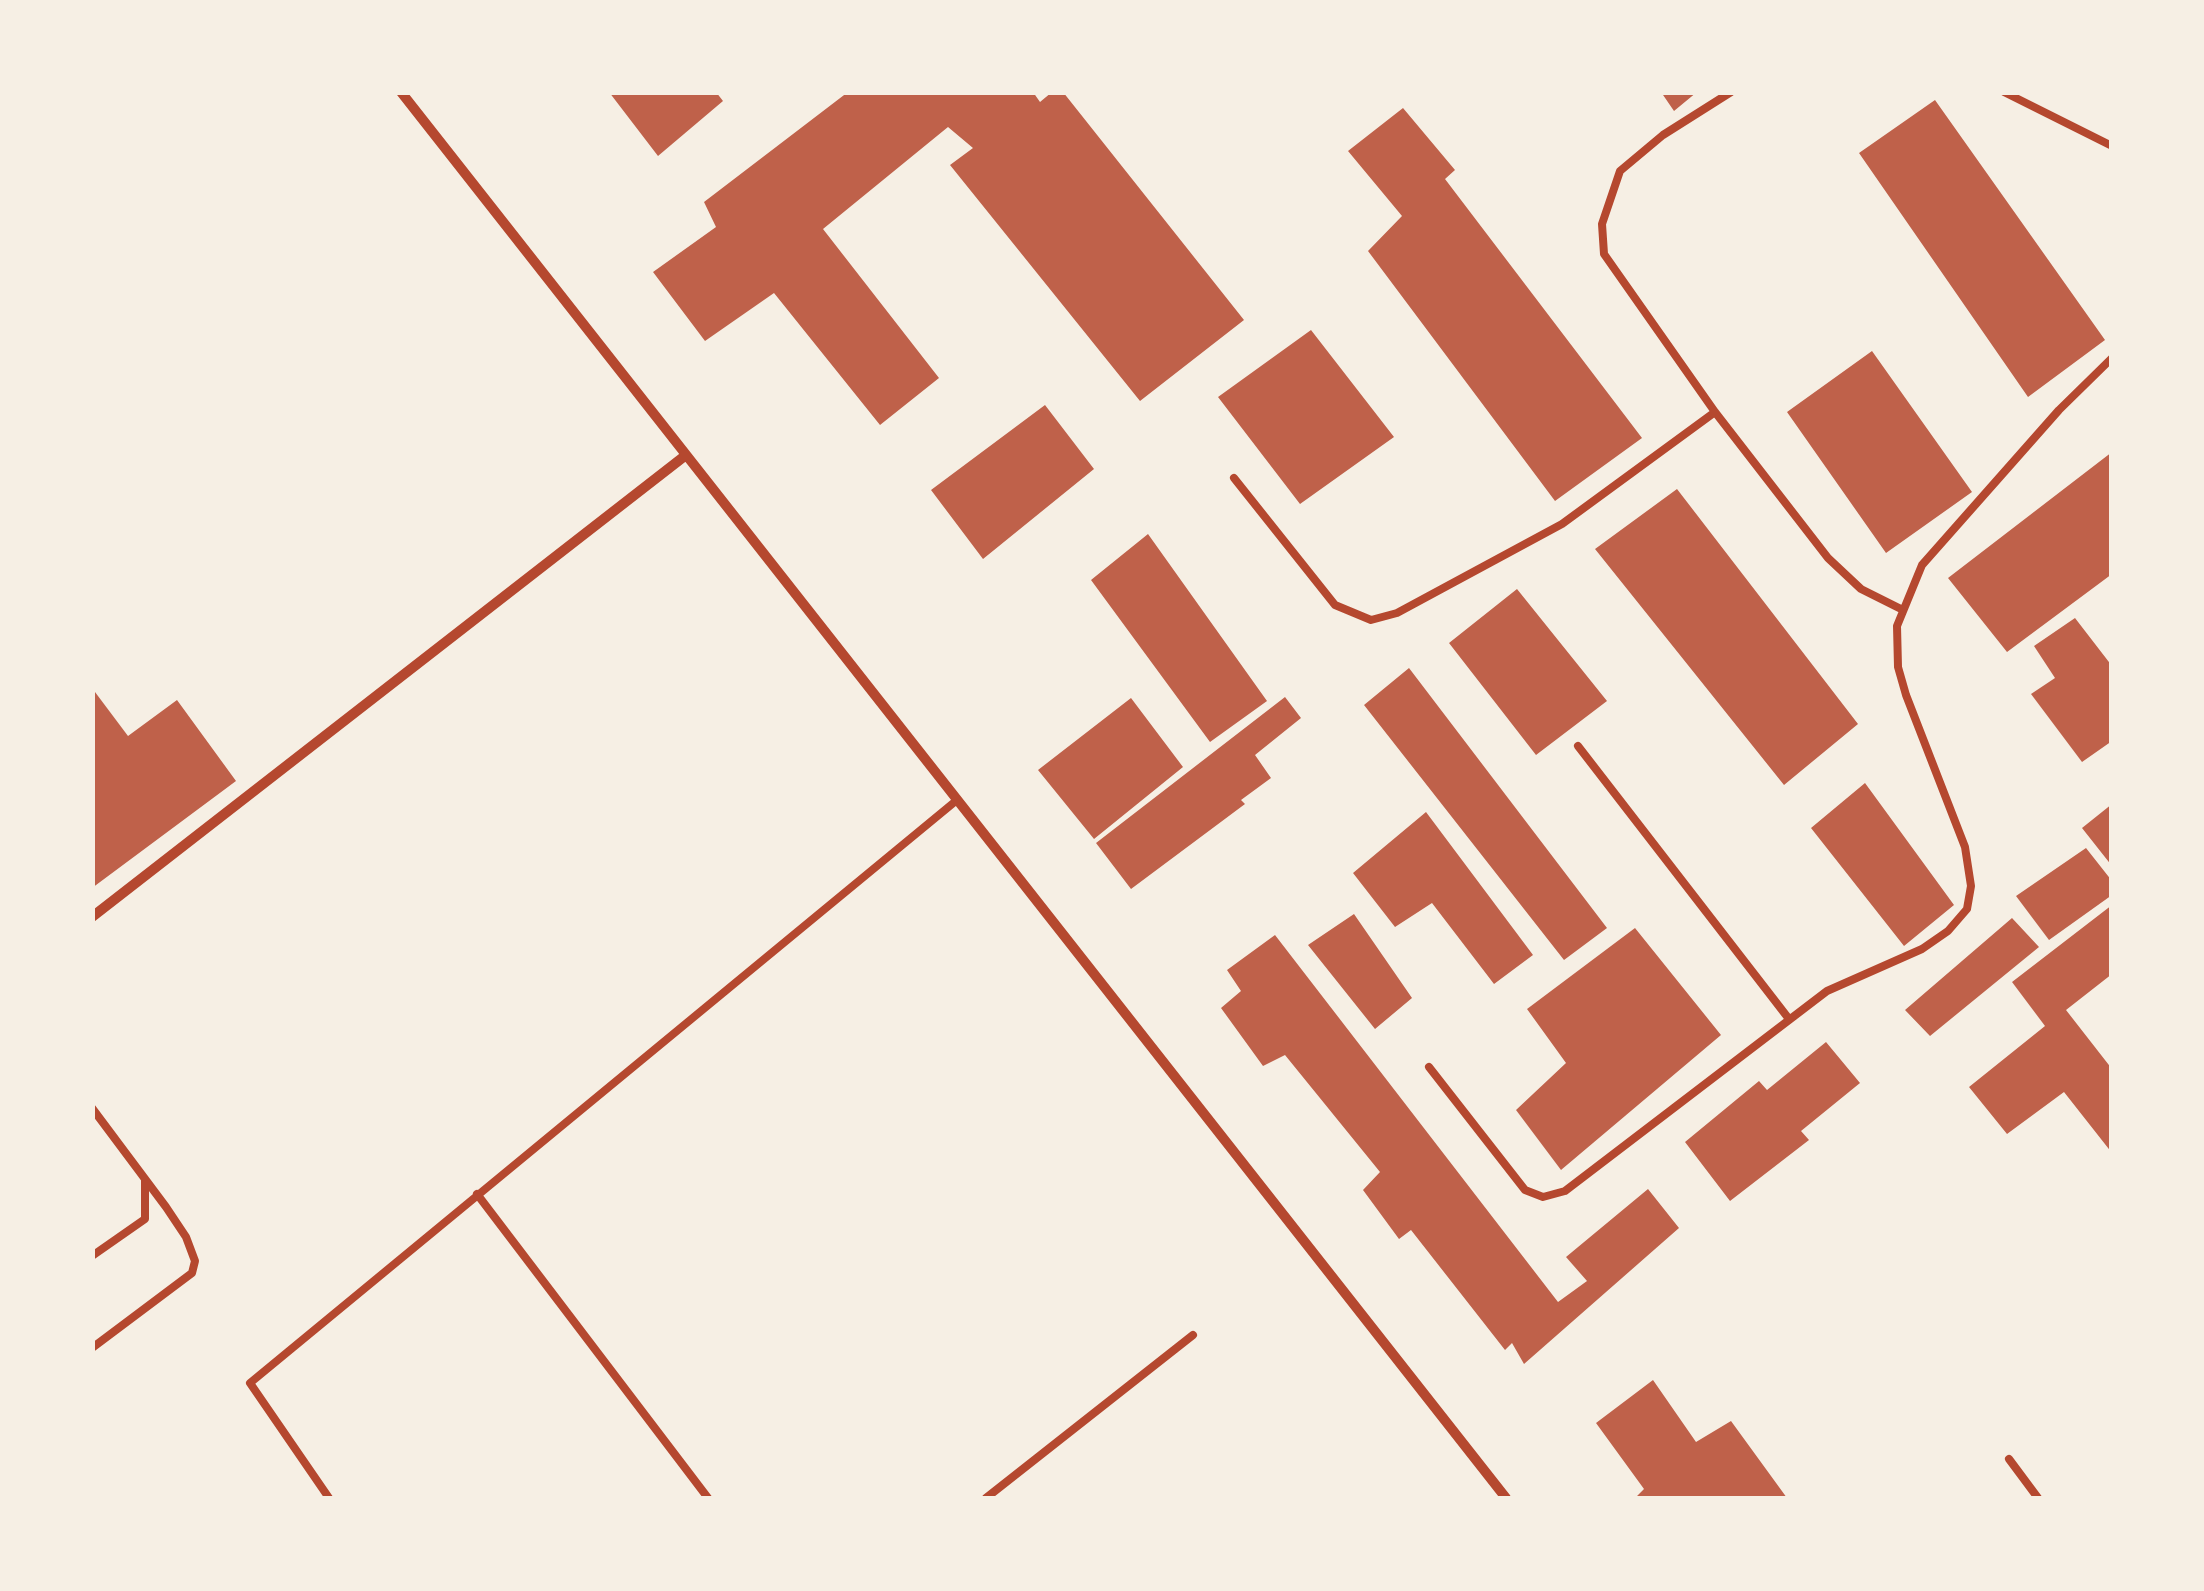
<!DOCTYPE html>
<html>
<head>
<meta charset="utf-8">
<style>
  body { margin:0 }
  #map { position:relative; width:2204px; height:1591px; overflow:hidden; background:#f6efe4; font-family:Jost,sans-serif }
  canvas { display:block }
  .frame { position:absolute; inset:0; border:95px solid #f6efe4; pointer-events:none }
</style>
</head>
<body>
<div id="map">
<canvas width="2204" height="1591"></canvas>
<div class="frame"></div>
</div>
<script>
const ctx = document.querySelector('canvas').getContext('2d');
ctx.lineJoin = 'round';
function fill(path, color) {
  ctx.fillStyle = color;
  ctx.fill(path, 'evenodd');
}
function shape(rows) {
  const path = new Path2D();
  for (const r of rows) {
    path.moveTo(r[0], r[1]);
    for (let i = 2; i < r.length; i += 2) path.lineTo(r[i], r[i + 1]);
  }
  return path;
}
function stroke(path, color, width, dash) {
  ctx.strokeStyle = color;
  ctx.lineWidth = width;
  ctx.lineCap = dash ? 'butt' : 'round';
  ctx.setLineDash(dash || []);
  ctx.stroke(path);
}
fill(shape([
  [609,92,716,92,723,101,658,156],
  [848,92,1033,92,1040,102,1052,92,1063,92,1244,320,1140,401,950,165,973,148,948,127,823,229,939,378,880,425,774,293,705,341,653,272,716,227,704,202],
  [1661,92,1697,92,1674,111],
  [1935,100,2105,340,2028,397,1859,153],
  [1403,108,1455,170,1445,179,1642,438,1555,501,1368,251,1402,216,1348,151],
  [1311,330,1394,437,1300,504,1218,397],
  [1872,351,1972,492,1886,553,1787,412],
  [1045,405,1094,469,983,559,931,490],
  [2112,452,2112,574,2007,652,1948,578],
  [1677,489,1858,724,1784,785,1595,549],
  [1148,534,1267,701,1210,742,1091,580],
  [1517,589,1607,701,1536,755,1449,643],
  [2075,618,2112,666,2112,741,2082,762,2031,694,2055,678,2034,646],
  [1409,668,1607,928,1564,960,1364,705],
  [92,688,128,736,177,700,236,781,92,888],
  [1285,697,1301,718,1255,755,1271,778,1241,800,1245,804,1131,889,1096,843],
  [1131,698,1183,767,1094,839,1038,770],
  [1865,783,1954,905,1904,946,1811,828],
  [2112,804,2112,866,2082,828],
  [1426,812,1533,955,1494,984,1432,903,1395,927,1353,873],
  [2086,848,2112,881,2112,895,2049,940,2016,896],
  [2112,905,2112,974,2066,1010,2112,1069,2112,1153,2064,1092,2007,1134,1969,1087,2045,1026,2012,982],
  [1354,914,1412,998,1375,1029,1308,945],
  [2012,918,2039,947,1930,1036,1905,1010],
  [1635,928,1721,1035,1561,1170,1516,1110,1566,1063,1527,1009],
  [1275,935,1558,1302,1587,1281,1566,1257,1648,1189,1679,1228,1524,1364,1512,1343,1505,1350,1411,1230,1399,1239,1363,1190,1380,1172,1285,1055,1263,1066,1221,1008,1241,991,1227,970],
  [1826,1042,1860,1083,1801,1131,1809,1140,1730,1201,1685,1142,1759,1081,1767,1090],
  [1653,1380,1696,1442,1731,1421,1787,1498,1635,1498,1644,1489,1596,1423]
]), '#bf614a');
stroke(shape([
  [1731,92,1663,135,1620,171,1602,224,1604,254,1715,412,1828,558,1861,589,1903,610],
  [2004,92,2112,146],
  [1234,478,1335,605,1371,620,1397,613,1562,524,1715,412],
  [1578,746,1789,1019],
  [1429,1067,1525,1190,1543,1197,1565,1191,1827,991,1922,949,1948,931,1967,909,1971,886,1965,847,1906,695,1898,667,1897,626,1922,565,2059,410,2112,358],
  [92,1108,166,1207,186,1237,195,1261,192,1273,92,1348],
  [477,1194,708,1498],
  [92,1256,145,1219,145,1180],
  [2009,1459,2038,1498],
  [329,1498,250,1383,957,800],
  [986,1498,1193,1335]
]), '#b5482f', 8);
stroke(shape([
  [401,92,1506,1498],
  [92,917,686,455]
]), '#b5482f', 10);
</script>
</body>
</html>
